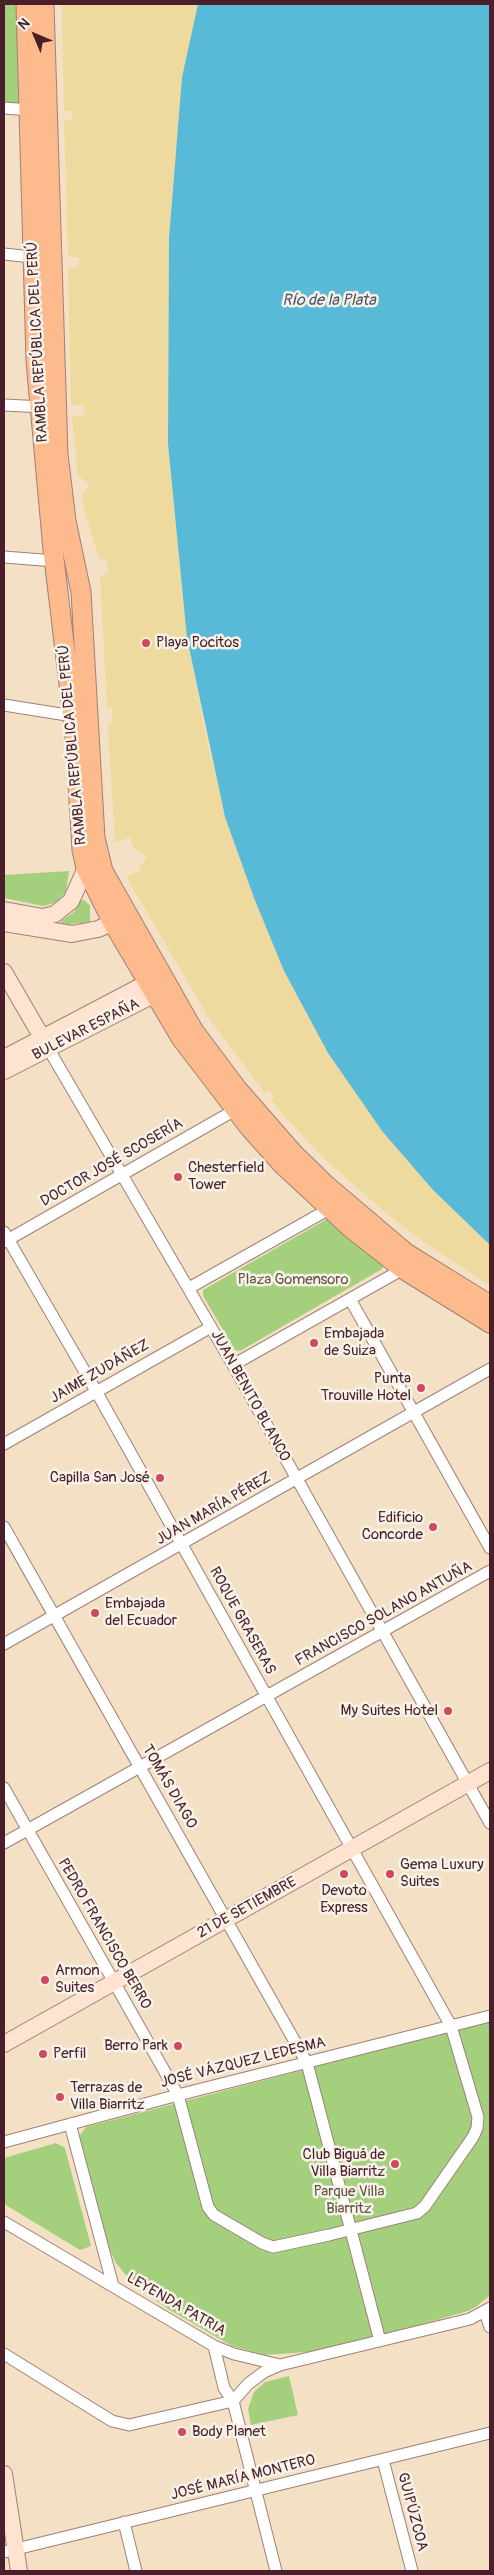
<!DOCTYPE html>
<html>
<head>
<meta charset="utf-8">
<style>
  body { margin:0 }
  #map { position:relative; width:494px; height:2575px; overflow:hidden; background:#f4e0c4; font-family:Pangolin,sans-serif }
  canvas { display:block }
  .frame { position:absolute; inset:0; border:5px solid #4a1f2b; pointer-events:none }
  .north { position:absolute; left:10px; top:10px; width:50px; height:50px; -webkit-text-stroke:4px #f7f3e8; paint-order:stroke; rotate:315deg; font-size:14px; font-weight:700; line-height:20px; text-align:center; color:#4a1f2b }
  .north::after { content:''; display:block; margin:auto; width:18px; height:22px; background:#4a1f2b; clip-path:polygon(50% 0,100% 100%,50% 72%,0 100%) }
</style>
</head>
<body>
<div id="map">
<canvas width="494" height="2575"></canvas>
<div class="frame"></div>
<div class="north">N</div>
</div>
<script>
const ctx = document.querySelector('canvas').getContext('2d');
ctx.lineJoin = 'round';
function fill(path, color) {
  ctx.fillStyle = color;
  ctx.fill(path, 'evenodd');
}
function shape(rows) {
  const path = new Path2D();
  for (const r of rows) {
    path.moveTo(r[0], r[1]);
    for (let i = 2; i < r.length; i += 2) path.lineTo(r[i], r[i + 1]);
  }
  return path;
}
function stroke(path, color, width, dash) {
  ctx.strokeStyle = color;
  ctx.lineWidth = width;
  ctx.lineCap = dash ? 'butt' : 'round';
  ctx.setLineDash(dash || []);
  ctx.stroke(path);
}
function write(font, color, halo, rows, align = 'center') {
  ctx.font = font + ' Pangolin,sans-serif';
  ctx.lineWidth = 5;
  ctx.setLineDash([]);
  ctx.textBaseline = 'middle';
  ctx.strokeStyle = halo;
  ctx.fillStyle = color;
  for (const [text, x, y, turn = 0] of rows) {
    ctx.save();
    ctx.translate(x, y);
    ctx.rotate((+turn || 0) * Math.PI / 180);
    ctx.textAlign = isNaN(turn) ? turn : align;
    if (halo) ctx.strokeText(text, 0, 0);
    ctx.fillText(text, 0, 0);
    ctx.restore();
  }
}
fill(shape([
  [4,4,21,4,20,102,15,104,4,103],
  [69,871,66,892,55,903,43,906,4,898,4,875],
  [80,900,84,900,90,905,90,922,62,925,61,921,74,912],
  [327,1219,384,1265,382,1269,240,1351,235,1350,203,1296,203,1290],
  [490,2021,490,2295,477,2306,468,2311,395,2332,308,2352,264,2355,232,2346,168,2309,133,2284,116,2263,103,2235,79,2137,86,2127],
  [56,2143,65,2148,91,2246,80,2250,4,2204,4,2158],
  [289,2376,298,2415,251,2425,248,2409,254,2392,265,2382]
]), '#a4d07d');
fill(shape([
  [62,4,198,4,182,77,169,238,168,444,187,638,207,740,225,817,254,898,284,971,328,1053,382,1131,433,1190,490,1245,490,1286,424,1242,387,1214,327,1161,284,1116,271,1100,275,1097,270,1090,265,1093,210,1020,126,876,141,871,139,867,147,857,132,846,130,837,115,843,108,723,113,725,112,706,107,709,100,575,108,574,107,559,99,559,81,497,90,484,78,476,72,416,85,415,84,405,71,405,68,268,78,267,79,257,68,257,64,120,72,119,72,111,64,111]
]), '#eeda9e');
fill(shape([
  [198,4,490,4,490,1245,433,1190,382,1131,328,1053,284,971,254,898,225,817,187,638,168,444,169,238,182,77]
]), '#59bad8');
const street = shape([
  [4,108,30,110],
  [4,254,32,257],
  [4,405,44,407],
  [4,557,55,561],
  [4,705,73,716],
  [48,1048,233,1365,490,1823],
  [4,1232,96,1391,451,2026,478,2117,477,2128,473,2137,425,2206,417,2213,329,2235,273,2247,262,2243,214,2215,208,2207,178,2095,4,1788],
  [4,1242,235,1110],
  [189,1288,329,1209],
  [350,1299,490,1548],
  [233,1365,403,1269],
  [4,1444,211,1327],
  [4,1527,307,2063,380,2341],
  [4,1644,490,1369],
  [4,1843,490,1571],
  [70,2124,113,2286],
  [4,2142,178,2095,490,2016],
  [4,2222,214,2346,234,2354,280,2365,470,2319,490,2308],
  [485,2312,490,2327],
  [214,2346,224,2388,233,2401,276,2571],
  [4,2354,112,2421,129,2425,233,2401,248,2384,264,2372,280,2365],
  [383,2460,412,2571],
  [124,2522,136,2571],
  [4,2552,490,2433]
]);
const secondary = shape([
  [4,910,43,917,55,914,71,901,86,868],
  [4,923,72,934,98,929,125,917],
  [4,972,47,1046],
  [4,1058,147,983],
  [4,1071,165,989],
  [4,2044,490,1771],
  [4,2474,19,2571]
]);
const primary = shape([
  [26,4,36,361,53,550,75,735,82,850,86,868,113,923,181,1038,249,1127,282,1164,352,1229,403,1269,490,1323],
  [44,4,58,454,66,521,81,592,95,838,103,871,193,1030,238,1090,293,1153,327,1186,406,1253,490,1305]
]);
stroke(street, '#9f8078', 13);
stroke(secondary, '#9f8078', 18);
stroke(primary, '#9f8078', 21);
stroke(street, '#fff', 11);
stroke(secondary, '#fee3d1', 16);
stroke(primary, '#fcba8d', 19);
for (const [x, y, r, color] of [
  [146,643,5,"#d1495b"],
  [178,1177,5,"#d1495b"],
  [314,1343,5,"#d1495b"],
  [421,1388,5,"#d1495b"],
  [160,1478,5,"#d1495b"],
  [433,1527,5,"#d1495b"],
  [95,1613,5,"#d1495b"],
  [448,1711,5,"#d1495b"],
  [344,1874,5,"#d1495b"],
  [390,1874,5,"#d1495b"],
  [45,1980,5,"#d1495b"],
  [178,2046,5,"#d1495b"],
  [43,2054,5,"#d1495b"],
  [60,2097,5,"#d1495b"],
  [395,2164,5,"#d1495b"],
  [182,2432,5,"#d1495b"]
]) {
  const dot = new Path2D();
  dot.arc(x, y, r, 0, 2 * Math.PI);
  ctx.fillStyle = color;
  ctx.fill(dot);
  stroke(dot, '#f7f3e8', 2);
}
write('15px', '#4a1f2b', '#f7f3e8', [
  ["RAMBLA REPÚBLICA DEL PERÚ",38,342,-93],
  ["RAMBLA REPÚBLICA DEL PERÚ",73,745,-95],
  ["BULEVAR ESPAÑA",86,1030,-27],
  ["DOCTOR JOSÉ SCOSERÍA",112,1163,-30],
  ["JAIME ZUDÁÑEZ",100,1372,-30],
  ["JUAN BENITO BLANCO",250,1396,61],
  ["JUAN MARÍA PÉREZ",214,1509,-30],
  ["FRANCISCO SOLANO ANTUÑA",384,1614,-29],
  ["ROQUE GRASERAS",242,1621,61],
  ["TOMÁS DIAGO",169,1787,60],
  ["21 DE SETIEMBRE",247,1908,-29],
  ["PEDRO FRANCISCO BERRO",104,1934,60],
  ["JOSÉ VÁZQUEZ LEDESMA",243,2063,-14],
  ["LEYENDA PATRIA",176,2305,30],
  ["JOSÉ MARÍA MONTERO",243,2478,-14],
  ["GUIPÚZCOA",412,2512,75]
]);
write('15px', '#4a1f2b', '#f7f3e8', [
  ["Playa Pocitos",156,643],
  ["Chesterfield",188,1168],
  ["Tower",188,1185],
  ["Embajada",324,1334],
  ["de Suiza",324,1351],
  ["Punta",411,1379,"right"],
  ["Trouville Hotel",411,1396,"right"],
  ["Capilla San José",150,1478,"right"],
  ["Edificio",423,1518,"right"],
  ["Concorde",423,1535,"right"],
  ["Embajada",105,1604],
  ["del Ecuador",105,1621],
  ["My Suites Hotel",438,1711,"right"],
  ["Gema Luxury",400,1865],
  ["Suites",400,1882],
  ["Devoto",344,1891,"center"],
  ["Express",344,1908,"center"],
  ["Armon",55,1971],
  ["Suites",55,1988],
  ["Berro Park",168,2046,"right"],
  ["Perfil",53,2054],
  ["Terrazas de",70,2088],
  ["Villa Biarritz",70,2105],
  ["Club Biguá de",385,2155,"right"],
  ["Villa Biarritz",385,2172,"right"],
  ["Body Planet",192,2432]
], 'left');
write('15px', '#655444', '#f7f3e8', [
  ["Plaza Gomensoro",293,1280],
  ["Parque Villa",349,2192],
  ["Biarritz",349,2209]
]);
write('italic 16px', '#4f5568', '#f7f3e8', [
  ["Río de la Plata",329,301]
]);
</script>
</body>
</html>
